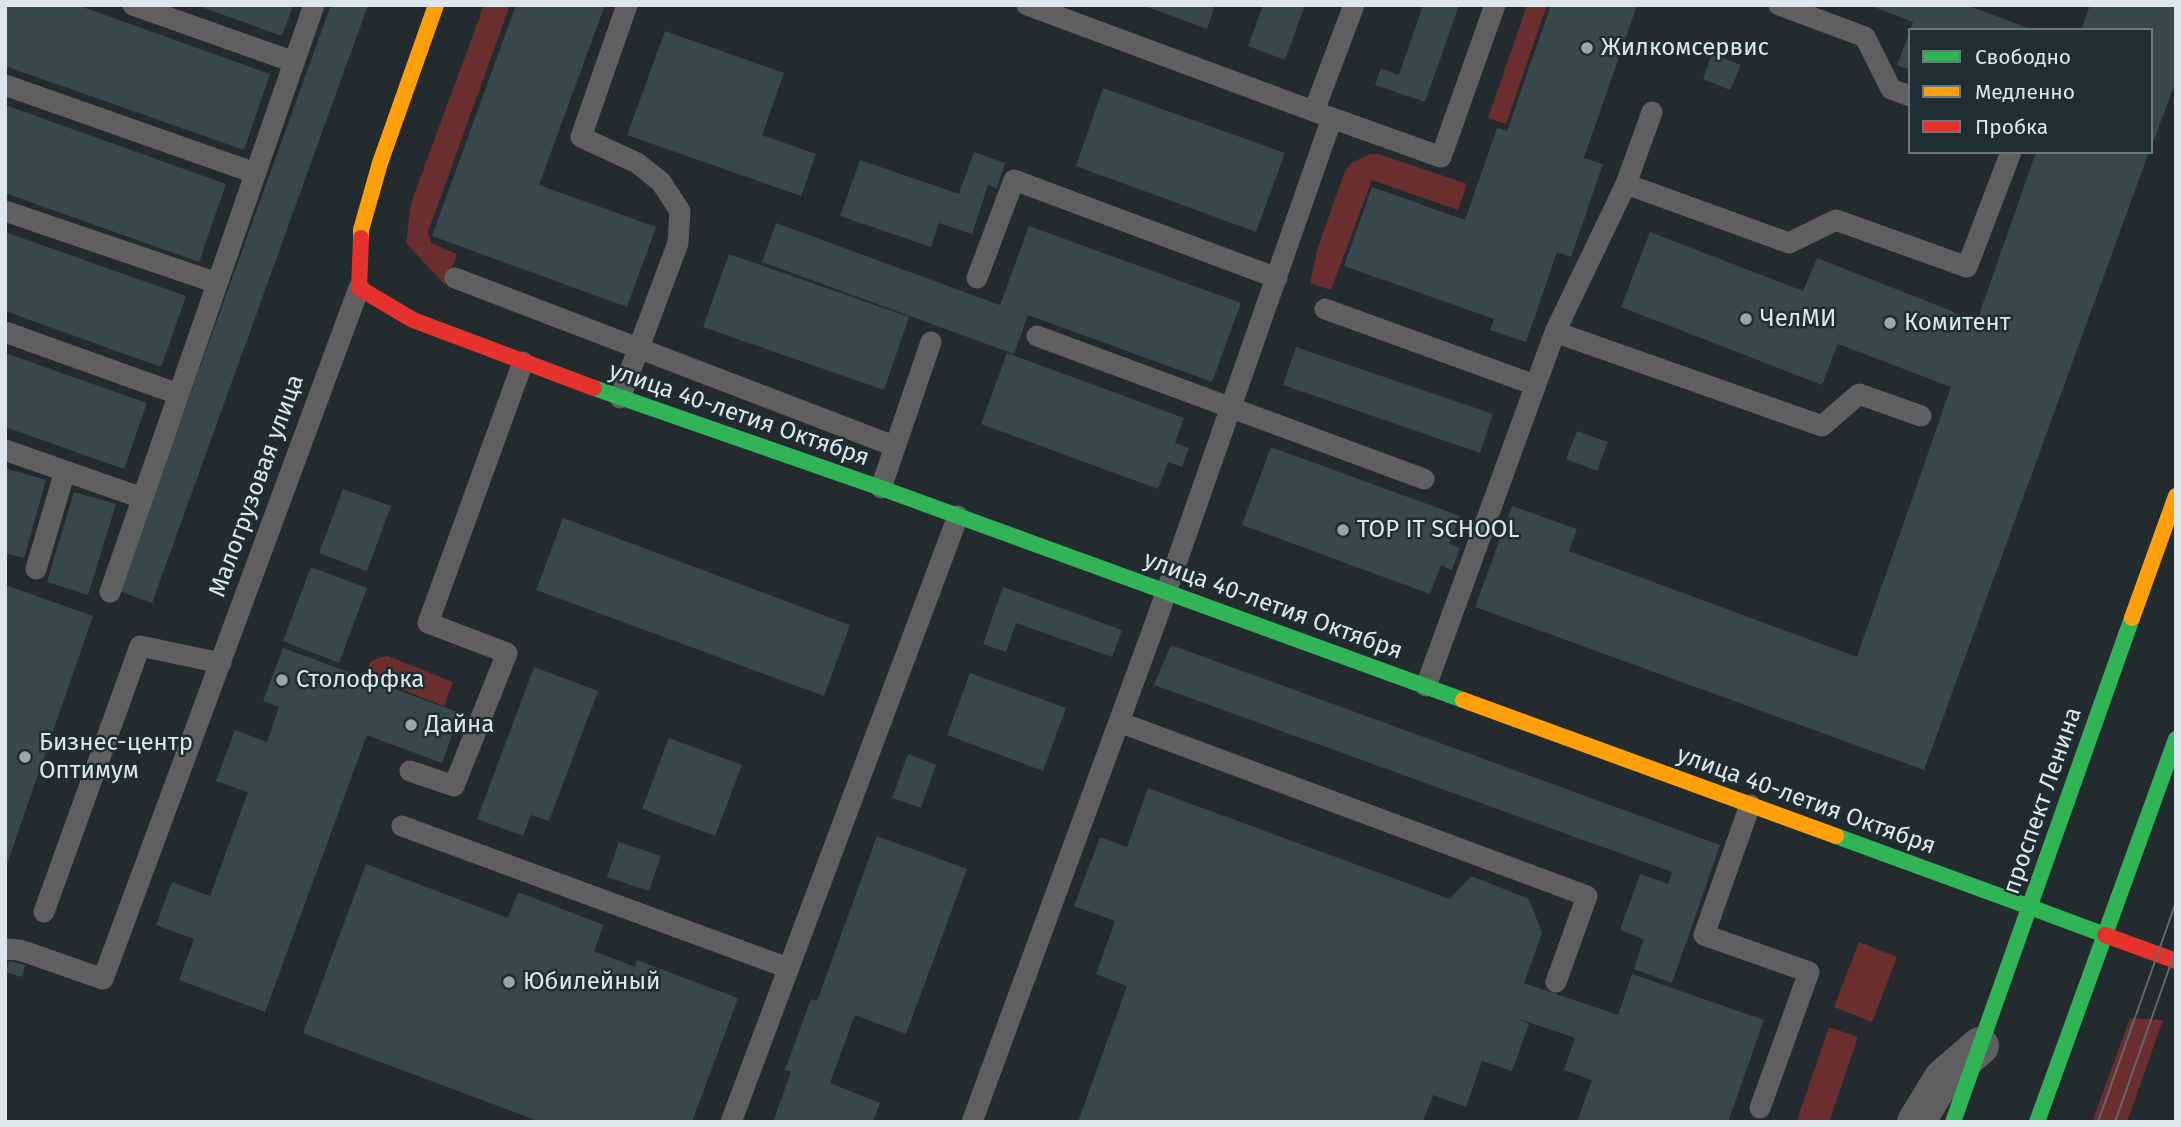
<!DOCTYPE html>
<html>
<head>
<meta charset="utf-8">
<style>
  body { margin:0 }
  #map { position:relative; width:2181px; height:1127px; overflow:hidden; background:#232b2e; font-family:"Fira Sans",sans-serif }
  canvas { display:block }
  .frame { position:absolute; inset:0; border:7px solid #dde7e9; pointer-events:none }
  .legend { position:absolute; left:1908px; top:28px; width:245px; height:126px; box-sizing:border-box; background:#1f2e32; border:2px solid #6b787b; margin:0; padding:9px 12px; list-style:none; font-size:21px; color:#dde7e9 }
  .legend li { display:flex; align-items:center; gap:14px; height:35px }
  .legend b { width:35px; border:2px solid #6b787b }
</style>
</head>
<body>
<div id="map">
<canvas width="2181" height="1127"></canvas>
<div class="frame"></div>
<ul class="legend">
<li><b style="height:9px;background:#30b455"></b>Свободно</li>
<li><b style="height:9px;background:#ff9f0a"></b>Медленно</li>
<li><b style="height:9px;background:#e5322d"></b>Пробка</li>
</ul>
</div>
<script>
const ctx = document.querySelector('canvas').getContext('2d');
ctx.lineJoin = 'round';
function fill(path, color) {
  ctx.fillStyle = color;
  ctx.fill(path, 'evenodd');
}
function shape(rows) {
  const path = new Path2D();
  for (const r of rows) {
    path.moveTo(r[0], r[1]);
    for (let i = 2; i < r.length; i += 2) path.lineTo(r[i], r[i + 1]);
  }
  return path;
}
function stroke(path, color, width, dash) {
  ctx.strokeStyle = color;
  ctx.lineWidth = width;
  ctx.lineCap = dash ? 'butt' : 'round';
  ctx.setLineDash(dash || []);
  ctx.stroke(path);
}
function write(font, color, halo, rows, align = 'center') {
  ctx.font = font + ' "Fira Sans",sans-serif';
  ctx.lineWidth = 5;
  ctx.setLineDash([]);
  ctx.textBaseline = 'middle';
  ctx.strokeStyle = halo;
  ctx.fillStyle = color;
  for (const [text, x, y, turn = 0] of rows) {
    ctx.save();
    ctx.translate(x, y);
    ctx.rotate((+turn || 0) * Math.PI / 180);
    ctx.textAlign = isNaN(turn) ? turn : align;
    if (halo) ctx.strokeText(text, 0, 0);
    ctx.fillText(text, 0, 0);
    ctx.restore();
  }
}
fill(shape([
  [484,5,510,5,428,232,431,243,457,254,445,285,406,243,411,203],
  [1527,5,1547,5,1506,124,1488,118],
  [1370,154,1379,154,1467,184,1458,210,1372,180,1331,290,1310,283,1318,247,1345,171,1351,163],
  [388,656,453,682,444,706,365,675,370,662,381,657],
  [1859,942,1897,957,1872,1022,1834,1007],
  [2130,1018,2163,1020,2127,1122,2092,1122],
  [1829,1027,1858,1037,1829,1122,1804,1122,1797,1120]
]), '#692e2d');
fill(shape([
  [5,5,77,5,270,74,244,150,5,66],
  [196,5,293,5,282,36],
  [331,5,368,5,152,603,119,591],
  [516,5,605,5,539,185,656,227,627,307,432,236],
  [1142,5,1215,5,1207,29],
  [1263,5,1305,5,1285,60,1248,46],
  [1423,5,1459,5,1425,102,1375,85,1381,68,1399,75],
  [1551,5,1637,5,1584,158,1603,164,1571,257,1557,252,1526,342,1490,330,1494,319,1344,266,1372,187,1465,220,1497,128,1507,131],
  [1869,5,1966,5,2031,29,1910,30,1913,22],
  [2090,5,2176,5,2176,80,2152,146,2151,30,2081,30],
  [665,31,784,73,762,135,816,154,801,196,627,135],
  [1910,31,1910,70,1897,65],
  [1712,54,1741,65,1730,90,1703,79],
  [1103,88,1285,153,1256,232,1076,166],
  [5,105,226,184,199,262,5,193],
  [974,152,1005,163,997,188,988,185,972,234,939,223,931,247,840,216,860,160,959,194],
  [2036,152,2149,152,1924,770,1475,607,1512,506,1577,529,1569,551,1857,657,1951,387,1838,344,1822,385,1621,307,1650,232,1803,291,1817,258,1977,321],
  [776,223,1000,305,1029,226,1241,303,1212,382,1028,315,1014,354,762,262],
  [5,232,186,296,161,367,5,311],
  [729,254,909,317,884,390,703,327],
  [1296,347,1493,414,1480,453,1283,385],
  [5,353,147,403,124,469,5,427],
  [1007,353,1184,418,1175,443,1189,448,1182,467,1168,462,1158,489,981,424],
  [1577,431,1608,442,1597,471,1566,459],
  [1271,447,1460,516,1449,544,1460,548,1452,570,1441,565,1430,594,1242,525],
  [5,468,46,480,24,558,5,553],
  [343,489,391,506,367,571,319,553],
  [74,492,116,504,88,595,47,582],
  [563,518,850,625,824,696,536,590],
  [311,567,367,588,339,663,283,641],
  [5,585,93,616,6,867,5,867],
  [1003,587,1122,630,1112,657,1016,623,1006,652,983,644],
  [1171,645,1720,845,1672,983,1634,969,1644,939,1620,930,1640,874,1668,884,1672,872,1154,685],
  [283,648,460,713,442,763,367,735,265,1012,179,980,194,939,156,925,172,882,210,896,248,792,216,781,235,730,267,742,279,707,263,701],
  [534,667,598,691,549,821,531,815,523,836,477,819],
  [970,673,1066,708,1043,771,947,735],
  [669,738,742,765,715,836,642,809],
  [908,754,936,765,921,808,892,798],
  [1148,788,1450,899,1471,876,1529,899,1542,933,1524,983,1618,1015,1632,974,1764,1020,1728,1122,1577,1122,1592,1080,1564,1070,1575,1038,1516,1018,1529,1024,1512,1071,1482,1061,1466,1107,1433,1095,1423,1122,1078,1122,1127,986,1096,974,1115,921,1074,906,1100,837,1127,847],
  [877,836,967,869,906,1034,855,1015,830,1083,880,1103,873,1122,773,1122,791,1072,785,1070,811,999,817,1001],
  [619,842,661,856,649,891,607,877],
  [366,864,508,918,518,892,604,925,594,951,635,967,637,960,738,998,692,1122,541,1122,303,1033],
  [9,961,25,965,22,977,6,972]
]), '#37474b');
stroke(shape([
  [133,5,294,62],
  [1779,5,1865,37,1891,89,1910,96],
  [5,85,255,173],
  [1314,111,1354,5],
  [1332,118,1441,157,1495,5],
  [1626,184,1652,112],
  [5,211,217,283],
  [455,278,894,446],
  [977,278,1014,180,1277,278],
  [1325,309,1535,385],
  [5,332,178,394],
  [1555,332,1822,426,1859,394,1921,416],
  [1037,336,1424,479],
  [620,398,678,243,680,211,661,182,637,163,581,137,627,5],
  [5,450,142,498],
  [881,488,931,342],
  [36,569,65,471],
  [110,592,314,5],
  [1426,686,1555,332,1626,184,1789,243,1836,220,1967,267,2011,152],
  [1119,722,1587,896,1556,982],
  [410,771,454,786,507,653,428,623,523,362],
  [1750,805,1704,935,1809,972,1760,1108],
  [402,826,788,968],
  [44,912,140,646,221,663],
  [5,949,20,950,103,979,359,288],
  [731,1122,958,516],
  [972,1122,1156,621,1332,118,1027,5]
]), '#5f5f60', 21);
stroke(shape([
  [1916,1122,1943,1078,1980,1046]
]), '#5f5f60', 38);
stroke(shape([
  [594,388,881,488,1463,700],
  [1836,836,2030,907],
  [2030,907,2105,935],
  [1953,1122,2132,618],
  [2037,1122,2176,739]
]), '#30b455', 16);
stroke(shape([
  [361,238,361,230,380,163,436,5],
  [2132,618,2176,496],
  [1463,700,1836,836]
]), '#ff9f0a', 16);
stroke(shape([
  [361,238,359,288,413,320,594,388],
  [2105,935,2176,961]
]), '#e5322d', 16);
stroke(shape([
  [2098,1122,2176,902],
  [2115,1122,2176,949]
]), '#65676a', 2);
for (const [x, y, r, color] of [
  [1587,48,7,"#9ca5a8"],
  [1746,319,7,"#9ca5a8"],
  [1890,323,7,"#9ca5a8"],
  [1343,530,7,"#9ca5a8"],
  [282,680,7,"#9ca5a8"],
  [411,725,7,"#9ca5a8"],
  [25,757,7,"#9ca5a8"],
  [509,982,7,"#9ca5a8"]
]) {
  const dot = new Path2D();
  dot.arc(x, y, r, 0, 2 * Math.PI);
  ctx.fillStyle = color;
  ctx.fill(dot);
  stroke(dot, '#1f2e32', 2.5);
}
write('24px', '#dde7e9', '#1f2e32', [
  ["Жилкомсервис",1601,48],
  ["ЧелМИ",1760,319],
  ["Комитент",1904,323],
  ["TOP IT SCHOOL",1357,530],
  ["Столоффка",296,680],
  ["Дайна",425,725],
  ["Бизнес-центр",39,743],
  ["Оптимум",39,771],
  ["Юбилейный",523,982]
], 'left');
write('24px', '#dde7e9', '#1f2e32', [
  ["улица 40-летия Октября",739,415,19],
  ["Малогрузовая улица",257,486,-70],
  ["улица 40-летия Октября",1273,606,20],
  ["улица 40-летия Октября",1806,801,20],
  ["проспект Ленина",2043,801,-71]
]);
</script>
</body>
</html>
